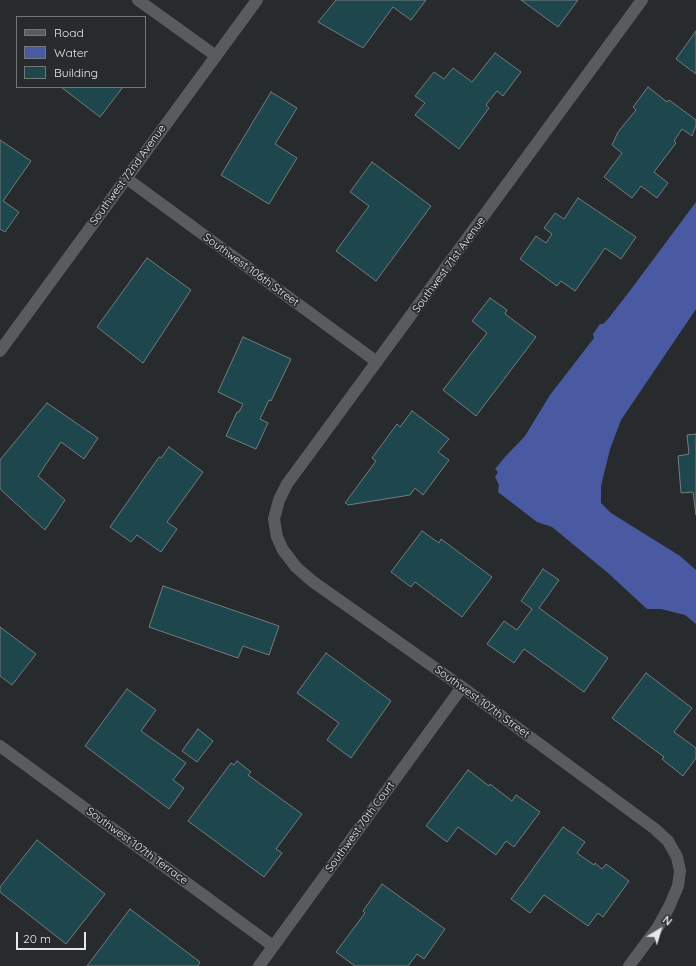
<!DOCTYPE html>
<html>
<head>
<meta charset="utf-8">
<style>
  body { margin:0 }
  #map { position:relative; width:696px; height:966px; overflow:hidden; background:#282b2d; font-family:Quicksand,sans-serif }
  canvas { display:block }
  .legend { position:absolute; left:16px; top:16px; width:130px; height:72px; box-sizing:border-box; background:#282b2d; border:1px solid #747778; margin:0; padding:5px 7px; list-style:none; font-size:12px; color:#e6e8e9 }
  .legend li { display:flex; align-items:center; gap:8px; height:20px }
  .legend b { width:20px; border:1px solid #747778 }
  .north { position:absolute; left:640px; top:910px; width:40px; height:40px; -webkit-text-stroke:3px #282b2d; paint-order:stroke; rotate:38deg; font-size:11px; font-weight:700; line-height:16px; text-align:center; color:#e6e8e9 }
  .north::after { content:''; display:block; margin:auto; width:14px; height:18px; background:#e6e8e9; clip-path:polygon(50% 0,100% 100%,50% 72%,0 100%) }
  .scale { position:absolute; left:16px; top:932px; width:70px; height:18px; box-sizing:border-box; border:2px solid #e6e8e9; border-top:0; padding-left:5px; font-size:12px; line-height:14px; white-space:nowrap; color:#e6e8e9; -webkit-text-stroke:3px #282b2d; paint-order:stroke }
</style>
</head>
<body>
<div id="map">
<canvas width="696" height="966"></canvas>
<ul class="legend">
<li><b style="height:5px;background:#585c5e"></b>Road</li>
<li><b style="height:11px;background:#4a5aa2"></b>Water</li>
<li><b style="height:11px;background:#1d464d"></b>Building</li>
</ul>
<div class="north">N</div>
<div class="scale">20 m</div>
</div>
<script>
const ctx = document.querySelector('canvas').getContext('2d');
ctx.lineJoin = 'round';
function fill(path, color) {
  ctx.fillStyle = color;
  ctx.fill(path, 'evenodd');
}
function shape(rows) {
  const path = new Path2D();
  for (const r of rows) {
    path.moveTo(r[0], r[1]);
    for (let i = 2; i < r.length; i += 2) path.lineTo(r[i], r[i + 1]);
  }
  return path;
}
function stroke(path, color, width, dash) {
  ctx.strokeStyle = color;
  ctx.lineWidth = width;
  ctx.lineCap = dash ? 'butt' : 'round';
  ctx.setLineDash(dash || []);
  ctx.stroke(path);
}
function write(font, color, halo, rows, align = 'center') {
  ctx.font = font + ' Quicksand,sans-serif';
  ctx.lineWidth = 3.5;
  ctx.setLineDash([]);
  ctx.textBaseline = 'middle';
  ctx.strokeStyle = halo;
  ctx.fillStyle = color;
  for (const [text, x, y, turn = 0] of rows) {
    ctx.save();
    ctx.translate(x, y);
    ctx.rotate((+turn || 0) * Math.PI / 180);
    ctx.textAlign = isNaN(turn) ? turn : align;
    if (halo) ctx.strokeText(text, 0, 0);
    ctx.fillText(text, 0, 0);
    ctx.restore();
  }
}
fill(shape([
  [696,202,696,309,621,420,610,449,601,486,601,503,611,513,680,556,696,570,696,624,685,615,661,609,647,609,608,573,552,527,537,522,498,492,499,485,495,477,498,472,495,469,505,457,525,436,550,395,594,338,593,334,600,324,603,324,608,319,629,292]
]), '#4a5aa2');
const building = shape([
  [336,0,426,0,411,20,393,7,363,48,318,22,336,0],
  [521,0,578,0,558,27,521,0],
  [696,31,696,74,676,59,696,31],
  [495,53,521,72,503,96,497,91,486,105,489,108,459,149,415,115,425,103,415,96,434,72,444,79,453,68,472,82,495,53],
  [61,87,123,87,100,117,61,87],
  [648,87,667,102,669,100,696,120,696,125,692,136,682,129,674,141,676,143,654,172,668,183,657,198,641,186,632,198,604,177,622,153,612,145,618,132,636,110,633,107,648,87],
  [271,92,297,108,275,144,297,158,269,204,221,175,271,92],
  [0,140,31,161,3,201,19,212,5,232,0,229,0,140],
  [372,162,431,206,376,281,336,251,369,206,350,192,372,162],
  [578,198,636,237,621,259,605,248,575,291,561,281,557,286,520,259,536,236,546,243,552,234,544,228,555,213,564,219,578,198],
  [147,258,191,290,143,363,97,327,147,258],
  [490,298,507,310,505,314,536,337,476,416,443,390,487,333,472,321,490,298],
  [243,337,291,359,271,401,269,400,260,419,268,423,256,449,226,436,237,412,239,412,243,404,218,392,243,337],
  [47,403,98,438,84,459,61,442,38,476,65,500,45,530,0,489,0,460,47,403],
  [412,411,449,439,438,452,449,460,423,495,415,488,410,495,348,505,346,503,345,503,376,461,372,458,397,424,400,427,412,411],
  [696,434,696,515,693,492,681,493,678,456,689,454,687,435,696,434],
  [169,447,203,472,167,522,177,529,161,552,137,535,131,542,110,527,159,457,161,458,169,447],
  [422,531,439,543,441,539,492,577,462,617,415,582,411,587,391,572,422,531],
  [543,569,559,580,539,608,608,658,584,692,524,649,514,663,487,644,504,621,517,630,532,609,521,601,543,569],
  [163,586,279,626,269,655,243,646,238,658,149,627,163,586],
  [0,627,36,654,12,685,0,676,0,627],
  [326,653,391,701,351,758,327,740,339,723,297,693,326,653],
  [646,673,692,708,674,732,696,748,696,758,683,776,662,759,664,757,612,718,646,673],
  [127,689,156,710,141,731,186,763,173,780,184,788,169,809,85,746,127,689],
  [198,729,213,741,197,762,182,751,198,729],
  [237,761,251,772,248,775,302,814,276,849,282,853,264,877,188,821,231,763,234,765,237,761],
  [468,770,489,786,490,784,512,801,516,795,540,812,514,847,506,841,496,855,458,827,447,842,426,826,468,770],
  [563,827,585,842,577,853,594,865,595,863,602,869,606,864,629,881,603,917,598,913,588,926,544,895,530,913,511,899,563,827],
  [37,840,105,894,66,944,0,892,0,887,37,840],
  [382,884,445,929,424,959,417,954,408,966,355,966,336,952,365,913,363,911,382,884],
  [130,909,200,962,198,966,87,966,130,909]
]);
fill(building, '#1d464d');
stroke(building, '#767b7c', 1);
stroke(shape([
  [138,0,216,56],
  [126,178,377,362],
  [0,746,273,946],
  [259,966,462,687],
  [629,966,658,927,669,907,678,886,680,871,677,857,668,841,655,829,462,687,312,581,296,567,283,550,277,537,274,519,279,500,287,484,642,0]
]), '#585c5e', 12);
stroke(shape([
  [0,351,257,0]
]), '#585c5e', 12);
write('11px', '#e6e8e9', '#282b2d', [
  ["Southwest 72nd Avenue",128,175,-54],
  ["Southwest 71st Avenue",449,265,-54],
  ["Southwest 106th Street",251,270,36],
  ["Southwest 107th Street",482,702,36],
  ["Southwest 70th Court",360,827,-54],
  ["Southwest 107th Terrace",137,846,36]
]);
</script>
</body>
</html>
